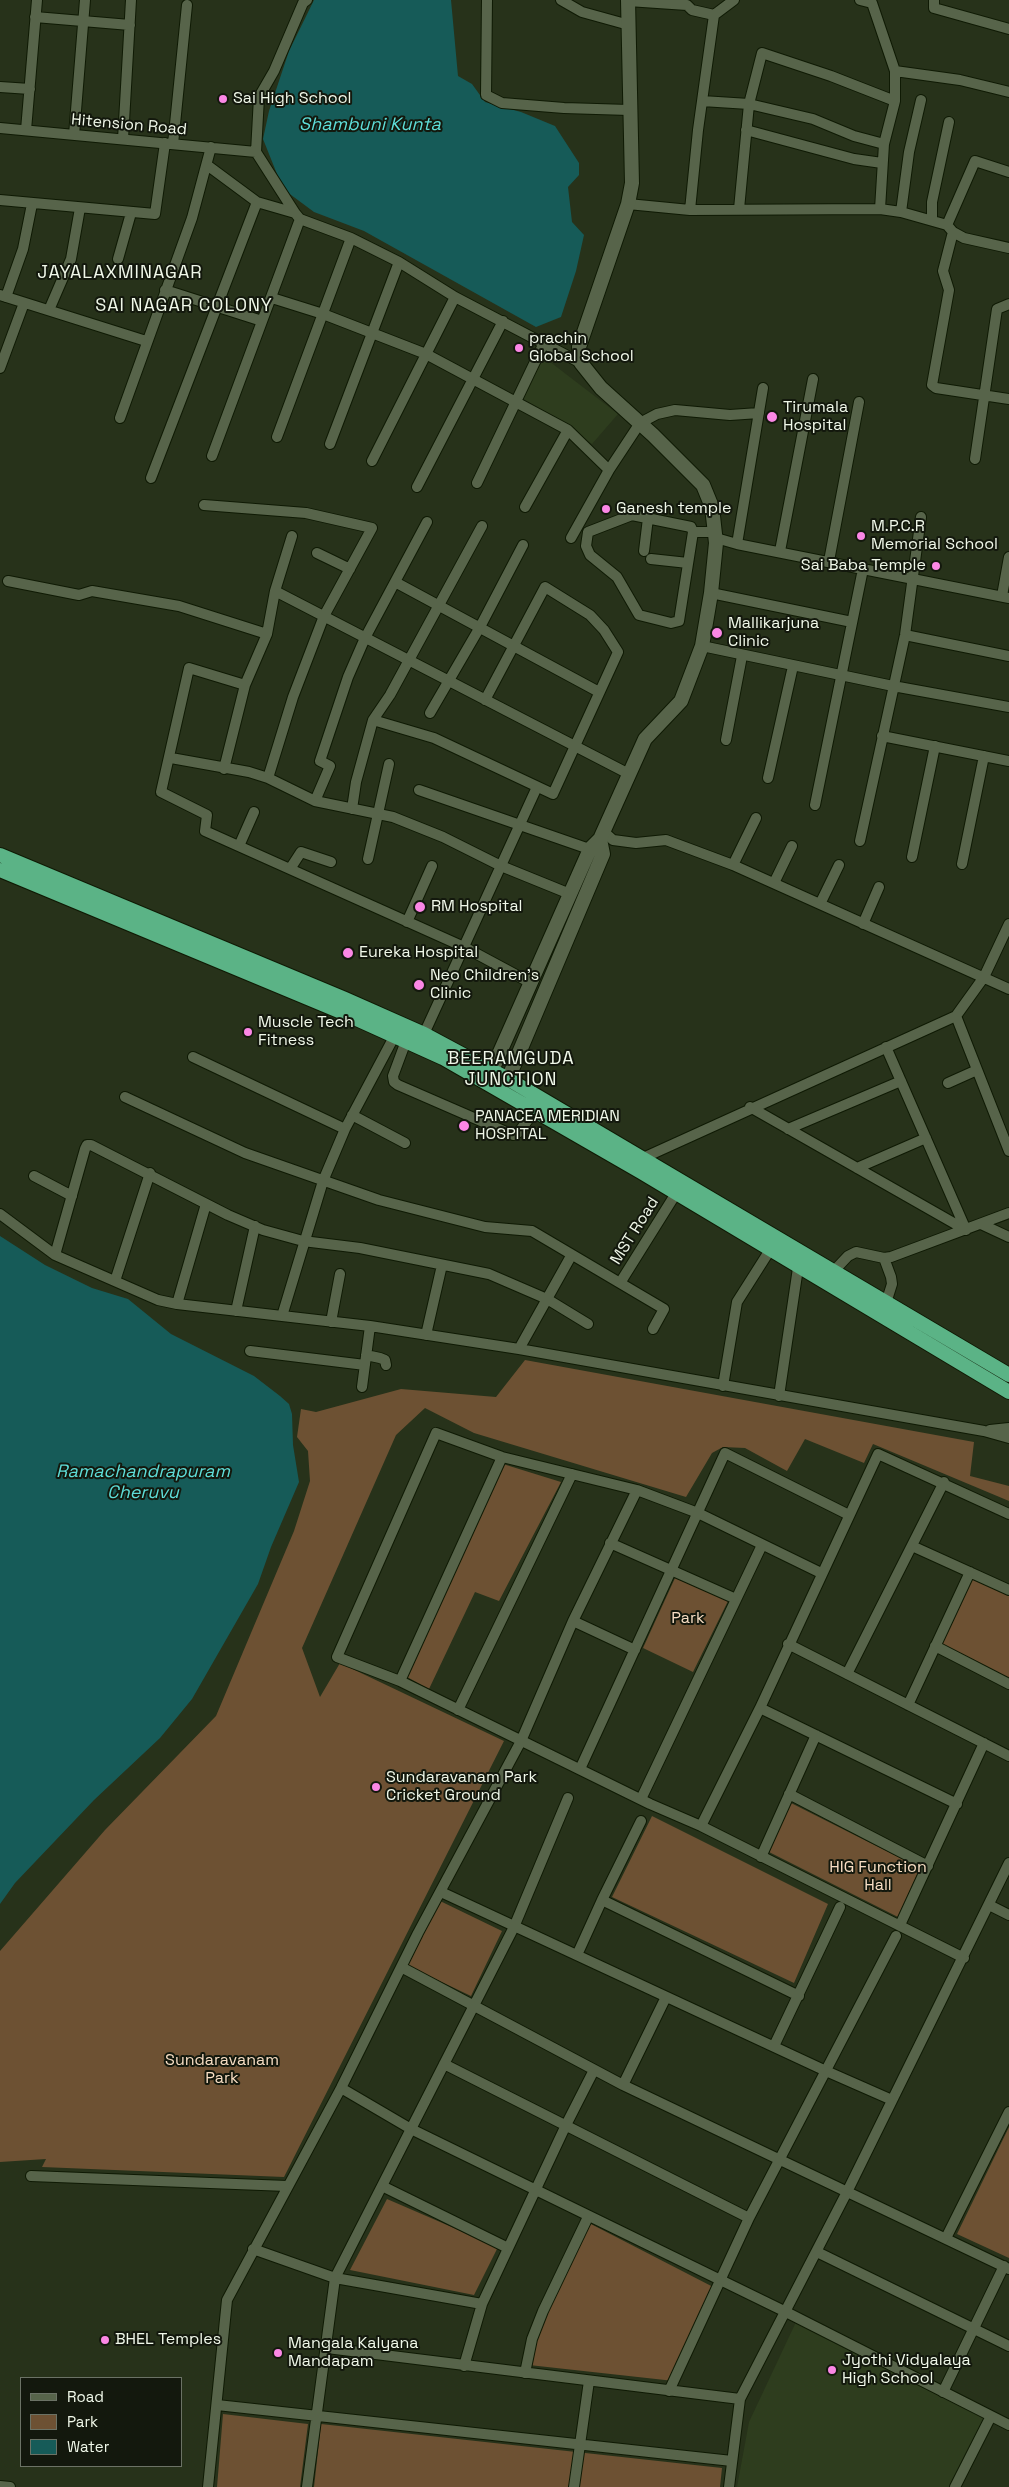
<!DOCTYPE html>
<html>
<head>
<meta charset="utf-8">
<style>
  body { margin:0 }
  #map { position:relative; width:1009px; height:2487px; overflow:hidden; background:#27321a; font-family:"Space Grotesk",sans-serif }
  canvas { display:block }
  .legend { position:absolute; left:20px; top:2377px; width:162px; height:90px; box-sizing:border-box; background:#13180d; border:1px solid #6b7265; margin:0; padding:6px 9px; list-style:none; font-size:15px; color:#f0f8e9 }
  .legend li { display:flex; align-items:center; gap:10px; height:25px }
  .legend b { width:25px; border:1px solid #6b7265 }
</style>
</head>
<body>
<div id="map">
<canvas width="1009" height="2487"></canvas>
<ul class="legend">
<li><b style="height:6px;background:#57644a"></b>Road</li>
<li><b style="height:14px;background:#6d5133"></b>Park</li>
<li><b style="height:14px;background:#165b58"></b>Water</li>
</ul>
</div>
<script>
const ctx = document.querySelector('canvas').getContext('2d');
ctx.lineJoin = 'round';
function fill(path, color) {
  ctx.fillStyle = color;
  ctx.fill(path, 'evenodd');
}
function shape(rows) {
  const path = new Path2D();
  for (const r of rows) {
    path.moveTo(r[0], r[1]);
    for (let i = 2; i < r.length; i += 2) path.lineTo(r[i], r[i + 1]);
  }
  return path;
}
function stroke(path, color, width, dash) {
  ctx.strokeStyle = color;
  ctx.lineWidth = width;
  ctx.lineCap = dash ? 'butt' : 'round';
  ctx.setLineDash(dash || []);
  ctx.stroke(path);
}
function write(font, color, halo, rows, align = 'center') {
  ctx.font = font + ' "Space Grotesk",sans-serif';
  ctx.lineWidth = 4;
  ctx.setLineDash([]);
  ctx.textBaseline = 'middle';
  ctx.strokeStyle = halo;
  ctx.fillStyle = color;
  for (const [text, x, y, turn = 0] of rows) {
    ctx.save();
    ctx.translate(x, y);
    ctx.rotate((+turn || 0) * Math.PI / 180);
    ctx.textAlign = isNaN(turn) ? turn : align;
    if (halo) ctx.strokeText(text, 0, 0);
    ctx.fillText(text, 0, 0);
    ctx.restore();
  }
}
fill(shape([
  [545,358,618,414,592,444,559,419,518,396],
  [796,2322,985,2417,950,2487,737,2487,749,2422]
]), '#2e3d1e');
fill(shape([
  [525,1360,974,1442,970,1476,1009,1486,1009,1501,873,1444,864,1463,805,1439,787,1471,745,1448,723,1447,712,1453,686,1497,474,1433,425,1408,396,1435,302,1648,320,1697,340,1663,504,1741,284,2177,42,2167,46,2159,0,2162,0,1951,105,1830,216,1716,294,1531,310,1481,308,1451,297,1437,301,1409,316,1412,401,1389,496,1397],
  [503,1464,561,1482,499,1601,475,1592,429,1689,407,1677],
  [675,1578,728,1601,693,1672,643,1648],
  [972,1579,1009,1595,1009,1678,941,1644],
  [791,1803,920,1868,898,1917,769,1852],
  [652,1816,828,1904,794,1983,612,1897],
  [438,1900,502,1931,471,1996,406,1965],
  [1009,2127,1009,2258,957,2234],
  [387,2199,498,2247,474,2295,350,2270],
  [589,2223,719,2290,674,2381,529,2365,537,2330],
  [223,2414,308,2424,300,2487,217,2487],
  [321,2424,722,2468,720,2487,314,2487]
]), '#6d5133');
fill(shape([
  [314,0,451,0,458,76,472,84,485,102,521,112,555,126,579,163,579,175,568,187,572,222,584,235,576,271,561,317,536,327,364,231,314,212,283,189,263,139,269,111,289,51],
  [0,1236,45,1265,92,1288,128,1299,171,1334,254,1376,280,1396,289,1404,292,1414,293,1445,299,1482,271,1547,258,1584,192,1699,160,1738,94,1800,15,1883,0,1904]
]), '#165b58');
const minor = shape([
  [307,0,303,3,274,71,259,97,256,152,295,213,300,219,351,238,399,262,455,297,581,363],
  [487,0,486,95,502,103,564,108,629,110],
  [561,0,582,12,629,25],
  [860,0,872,3,895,71,895,101,884,144,880,209],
  [934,0,934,8,1009,29],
  [628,1,687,5,692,10,714,15,734,0],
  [35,17,130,25],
  [895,71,960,80,1009,92],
  [0,87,30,89],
  [702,101,749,104,813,119,854,136,884,144],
  [0,128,256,152],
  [26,130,37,0],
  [746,130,854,159,882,163],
  [74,135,85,0],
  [123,139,131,0],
  [173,144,187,5],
  [207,165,257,202,295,213],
  [0,200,155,214,165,143],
  [628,204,690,210,880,209,901,212,947,225,953,232,964,238,1009,248],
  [739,209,749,104,762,53,831,76,895,101],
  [690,210,698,130,714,15],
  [901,212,909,152,921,100],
  [932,220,932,202,949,122],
  [947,225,975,161,1009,172],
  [953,232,943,271,949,290,932,385,936,388,1009,399],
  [118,259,131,213],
  [165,290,262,321],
  [0,295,146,341],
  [6,297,23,249,32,204],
  [272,298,323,314,426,354,568,430,609,470,571,538],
  [49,310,71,259,80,208],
  [0,368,24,303],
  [120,418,192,218,211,147],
  [277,437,351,238],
  [330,444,399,262],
  [212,456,300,219],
  [975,459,997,309,1009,304],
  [372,461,455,297],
  [609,470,640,423,657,414,675,410,730,415,759,413],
  [151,478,257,202],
  [477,483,544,343],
  [417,487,503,321],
  [204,505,306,513,372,528,324,616,293,697,268,778],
  [525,507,568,430],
  [693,532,679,621,671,623,639,615,617,577,590,555,586,546,588,532,632,515,691,527,693,532,715,532],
  [716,538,737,544,1009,598],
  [737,544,763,388],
  [644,551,648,518],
  [780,551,813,379],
  [317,553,350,569],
  [651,559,688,563],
  [829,561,859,402],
  [8,581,79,595,92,591,179,606,267,634],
  [395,582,599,692],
  [275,591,629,774],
  [711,593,852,622],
  [1002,596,1009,557],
  [905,635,1009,656],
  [702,646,893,686,1009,707],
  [245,685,189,668,161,792,207,815,205,831,464,947,531,983],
  [430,713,480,627,523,545],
  [373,720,390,695,482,526],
  [882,736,1009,761],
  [726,740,742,656],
  [171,758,249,772,268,778,315,801,393,817,443,837,501,866,570,894],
  [224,769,245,685,267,634,275,591,292,536],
  [768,778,793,666],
  [419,790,595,851],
  [315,801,330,766,320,761,348,677,365,638,427,522],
  [815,805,863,569],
  [352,809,356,782,373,720,434,738,553,794,618,652,604,630,590,615,545,587,485,700],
  [603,831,613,840,636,843,666,840,733,865,1009,989],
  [860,841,905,635,921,517],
  [239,846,254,812],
  [912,857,935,746],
  [368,859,389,764],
  [962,864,984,756],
  [733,865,756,818],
  [290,869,301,852,331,862],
  [774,883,792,846],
  [820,904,839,865],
  [407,922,432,866],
  [863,924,879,887],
  [956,1016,1009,1151],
  [424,1034,537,787],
  [406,1041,393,1076,394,1082,398,1085,513,1135,519,1132,535,1110],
  [886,1047,966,1230],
  [193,1057,345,1129],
  [948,1083,977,1070],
  [125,1097,245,1153,379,1200,485,1227,532,1231,664,1309,653,1329],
  [750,1107,966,1230],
  [352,1115,405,1143],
  [788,1129,901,1081],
  [643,1158,956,1016,984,977,1009,924],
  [857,1168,926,1138],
  [34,1176,72,1196],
  [0,1214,55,1255,158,1300,177,1304,370,1326,519,1349,984,1431,1009,1438],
  [981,1224,1009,1237],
  [55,1255,85,1149,87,1145,91,1145,228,1215,263,1230,303,1241,360,1248,489,1274,547,1299,588,1324],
  [884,1258,891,1277,892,1284,886,1303],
  [832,1273,848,1256,856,1252,884,1258,891,1257,1009,1213],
  [115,1281,150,1173],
  [620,1283,675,1195],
  [177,1304,206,1204],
  [236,1311,255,1226],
  [282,1316,323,1181,345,1129,395,1035],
  [331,1322,340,1274],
  [426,1335,442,1265],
  [519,1349,571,1256],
  [250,1351,365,1365],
  [366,1355,380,1358,385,1360,386,1365],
  [723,1386,737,1302,770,1250],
  [362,1387,370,1326],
  [779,1396,798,1268],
  [990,1430,1009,1428],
  [610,1543,736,1599],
  [912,1546,1009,1590],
  [821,1573,698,1513,637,1490,502,1457,436,1433,337,1657,400,1681,650,1804,701,1826,964,1958],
  [573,1621,635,1650],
  [788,1644,1009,1756],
  [935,1646,1009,1684],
  [847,1674,944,1482],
  [400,1681,502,1457],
  [908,1705,970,1572],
  [760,1708,957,1804],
  [458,1710,572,1474],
  [580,1769,725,1453,849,1515],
  [789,1794,928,1866],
  [641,1799,762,1545],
  [701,1826,760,1708,878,1454,1009,1514],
  [761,1857,816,1735],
  [441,1892,826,2071,892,2100],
  [602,1900,799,1996],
  [989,1905,1009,1915],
  [900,1925,984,1743],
  [577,1955,602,1900,641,1821],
  [401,1967,623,2085,1009,2269],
  [774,2046,840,1907],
  [444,2064,749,2218],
  [623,2085,666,1997],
  [341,2088,411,2129,786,2312,1009,2425],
  [31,2176,287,2186],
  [382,2186,508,2248],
  [946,2238,1009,2112],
  [253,2249,335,2278,482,2304],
  [817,2252,1009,2346],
  [327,2348,740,2399],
  [464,2366,482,2304,566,2125,594,2070],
  [525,2373,532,2339,543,2311,588,2217],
  [669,2391,749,2218,896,1936],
  [943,2392,1004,2266],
  [217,2405,732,2461],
  [0,2486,10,2487],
  [208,2487,227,2300,341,2088,418,1933,521,1741,573,1621,637,1490],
  [307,2487,335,2278,514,1927,568,1798],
  [574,2487,589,2381],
  [729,2487,740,2399,848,2190,1009,1863],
  [955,2487,991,2416]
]);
const secondary = shape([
  [492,1070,590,849,600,839,645,739,681,701,702,646,711,593,716,543,712,507,703,485,653,435,601,388,581,363,579,347,628,204,632,183,628,0],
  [508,1079,603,854,600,839]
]);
const trunk = shape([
  [0,855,345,999,424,1034,508,1079,1009,1375],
  [0,870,339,1011,443,1058,641,1172,1009,1392]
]);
stroke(minor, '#0f1a04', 12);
stroke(secondary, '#0f1a04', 16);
stroke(trunk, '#0f1a04', 16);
stroke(minor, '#57644a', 10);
stroke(secondary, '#57644a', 14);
stroke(trunk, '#5bb386', 14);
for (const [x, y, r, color] of [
  [223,99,5,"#fb87e5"],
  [519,348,5,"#fb87e5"],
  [772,417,6,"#fb87e5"],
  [606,509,5,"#fb87e5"],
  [861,536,5,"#fb87e5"],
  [936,566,5,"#fb87e5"],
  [717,633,6,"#fb87e5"],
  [420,907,6,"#fb87e5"],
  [348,953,6,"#fb87e5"],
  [419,985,6,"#fb87e5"],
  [248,1032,5,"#fb87e5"],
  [464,1126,6,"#fb87e5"],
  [376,1787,5,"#fb87e5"],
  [105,2340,5,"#fb87e5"],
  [278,2353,5,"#fb87e5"],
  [832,2370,5,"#fb87e5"]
]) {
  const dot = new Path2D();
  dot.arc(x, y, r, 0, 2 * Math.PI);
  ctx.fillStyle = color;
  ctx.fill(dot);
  stroke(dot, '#13180d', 2);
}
write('16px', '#f0f8e9', '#13180d', [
  ["Sai High School",233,99],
  ["prachin",529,339],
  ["Global School",529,357],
  ["Tirumala",783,408],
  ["Hospital",783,426],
  ["Ganesh temple",616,509],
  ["M.P.C.R",871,527],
  ["Memorial School",871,545],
  ["Sai Baba Temple",926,566,"right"],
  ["Mallikarjuna",728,624],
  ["Clinic",728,642],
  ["RM Hospital",431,907],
  ["Eureka Hospital",359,953],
  ["Neo Children's",430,976],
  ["Clinic",430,994],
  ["Muscle Tech",258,1023],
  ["Fitness",258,1041],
  ["PANACEA MERIDIAN",475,1117],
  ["HOSPITAL",475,1135],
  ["Sundaravanam Park",386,1778],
  ["Cricket Ground",386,1796],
  ["BHEL Temples",115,2340],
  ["Mangala Kalyana",288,2344],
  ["Mandapam",288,2362],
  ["Jyothi Vidyalaya",842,2361],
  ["High School",842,2379]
], 'left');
write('16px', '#f0f8e9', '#13180d', [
  ["Hitension Road",129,125,5],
  ["MST Road",635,1231,-58]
]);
write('16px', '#f8dec4', '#13180d', [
  ["Park",688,1619],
  ["HIG Function",878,1868],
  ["Hall",878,1886],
  ["Sundaravanam",222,2061],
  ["Park",222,2079]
]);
write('italic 18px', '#5eddd8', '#13180d', [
  ["Shambuni Kunta",370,125],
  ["Ramachandrapuram",143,1472],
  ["Cheruvu",143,1493]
]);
ctx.letterSpacing = '1px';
write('18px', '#f0f8e9', '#13180d', [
  ["JAYALAXMINAGAR",120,273],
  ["SAI NAGAR COLONY",184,306],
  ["BEERAMGUDA",511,1059],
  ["JUNCTION",511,1080]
]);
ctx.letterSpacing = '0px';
</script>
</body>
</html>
